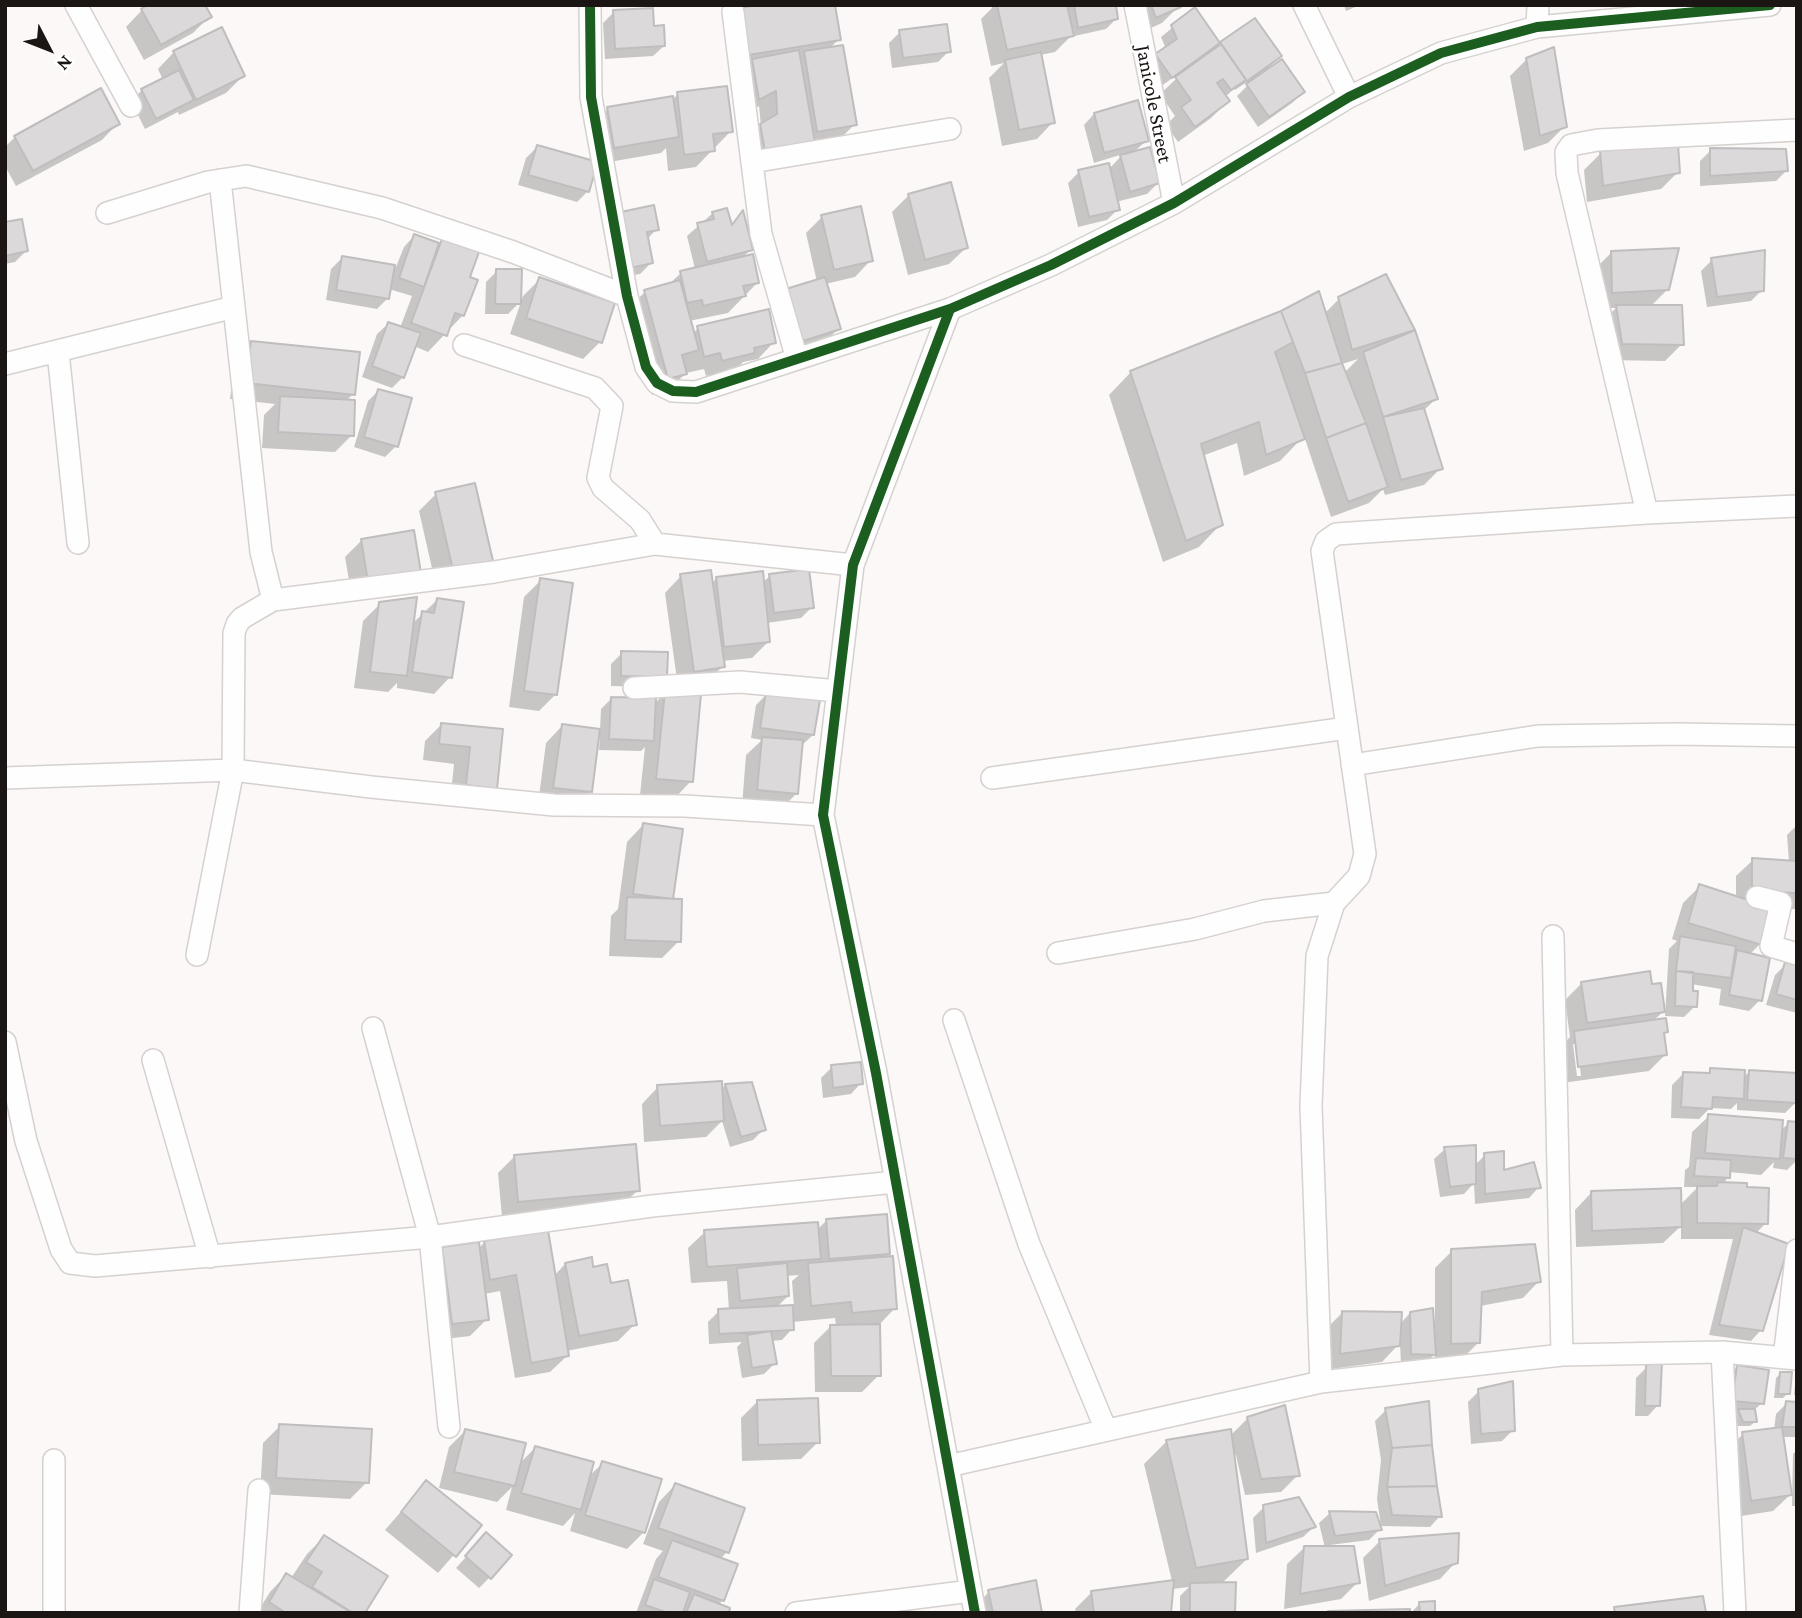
<!DOCTYPE html>
<html>
<head>
<meta charset="utf-8">
<style>
  body { margin:0 }
  #map { position:relative; width:1802px; height:1618px; overflow:hidden; background:#fbf8f7; font-family:"Crimson Pro",serif }
  canvas { display:block }
  .frame { position:absolute; inset:0; border:7px solid #1b1614; pointer-events:none }
  .north { position:absolute; left:14px; top:14px; width:70px; height:70px; -webkit-text-stroke:5px #fff; paint-order:stroke; rotate:132deg; font-size:19px; font-weight:700; line-height:28px; text-align:center; color:#1b1614 }
  .north::after { content:''; display:block; margin:auto; width:24px; height:32px; background:#1b1614; clip-path:polygon(50% 0,100% 100%,50% 72%,0 100%) }
</style>
</head>
<body>
<div id="map">
<canvas width="1802" height="1618"></canvas>
<div class="frame"></div>
<div class="north">N</div>
</div>
<script>
const ctx = document.querySelector('canvas').getContext('2d');
ctx.lineJoin = 'round';
function fill(path, color) {
  ctx.fillStyle = color;
  ctx.fill(path, 'evenodd');
}
function shape(rows) {
  const path = new Path2D();
  for (const r of rows) {
    path.moveTo(r[0], r[1]);
    for (let i = 2; i < r.length; i += 2) path.lineTo(r[i], r[i + 1]);
  }
  return path;
}
function stroke(path, color, width, dash) {
  ctx.strokeStyle = color;
  ctx.lineWidth = width;
  ctx.lineCap = dash ? 'butt' : 'round';
  ctx.setLineDash(dash || []);
  ctx.stroke(path);
}
function write(font, color, halo, rows, align = 'center') {
  ctx.font = font + ' "Crimson Pro",serif';
  ctx.lineWidth = 5;
  ctx.setLineDash([]);
  ctx.textBaseline = 'middle';
  ctx.strokeStyle = halo;
  ctx.fillStyle = color;
  for (const [text, x, y, turn = 0] of rows) {
    ctx.save();
    ctx.translate(x, y);
    ctx.rotate((+turn || 0) * Math.PI / 180);
    ctx.textAlign = isNaN(turn) ? turn : align;
    if (halo) ctx.strokeText(text, 0, 0);
    ctx.fillText(text, 0, 0);
    ctx.restore();
  }
}
fill(shape([
  [727,5,833,5,839,39,829,49,855,124,838,141,750,173,744,142,761,126,759,106,743,115],
  [991,5,1114,5,1117,18,1106,29,1070,37,1055,52,1040,55,1053,122,1037,139,1002,146,989,78,1004,63,991,66,981,19,992,8],
  [1128,5,1179,5,1179,6,1162,23,1140,33],
  [1344,5,1360,5,1346,11],
  [142,10,210,16,193,33,144,60,126,27],
  [1194,10,1220,45,1221,43,1280,56,1264,72,1303,92,1292,103,1258,127,1237,96,1252,81,1250,80,1235,90,1234,89,1225,97,1228,101,1211,118,1178,142,1166,125,1175,116,1160,94,1176,79,1174,77,1160,87,1145,67,1166,49,1161,37],
  [614,12,653,28,664,46,653,56,605,59,603,23],
  [900,32,949,51,938,62,892,68,889,43],
  [174,52,243,76,226,93,179,115,178,112,145,129,131,101,142,90,163,80,158,69],
  [1527,59,1565,126,1548,143,1524,151,1510,76],
  [678,94,731,131,696,167,668,171,666,148,661,153,598,164,592,126,608,109,672,100],
  [1094,114,1147,140,1133,153,1158,183,1147,194,1116,202,1118,209,1107,220,1078,227,1068,183,1079,172,1109,169,1123,154,1094,163,1084,125],
  [118,123,102,140,16,186,5,166,5,147,15,137],
  [537,147,588,191,577,202,518,185,526,158],
  [1711,150,1787,170,1776,181,1700,186,1700,161],
  [1601,153,1678,172,1661,189,1587,202,1584,170],
  [909,195,966,248,949,264,908,275,892,212],
  [713,213,730,226,742,214,751,249,741,259,758,282,728,313,689,321,693,334,698,328,774,342,758,359,743,362,736,369,706,376,704,369,686,373,669,390,652,395,628,308,645,292,668,285,681,273,695,269,687,236],
  [822,217,871,260,855,277,825,284,839,328,828,339,792,351,817,282,806,233],
  [5,224,26,251,15,262,5,264],
  [606,225,657,229,647,239,651,263,640,274,616,278],
  [414,236,439,245,443,241,468,278,463,315,428,352,414,346,403,377,392,388,362,377,377,334,388,324,400,328,412,296,389,289,388,298,377,309,326,300,331,269,342,258,396,267,404,247],
  [1612,252,1667,290,1650,307,1682,344,1665,361,1606,360,1600,324,1616,308,1596,308,1595,269],
  [1712,260,1762,290,1751,301,1707,307,1701,271],
  [497,271,519,303,508,314,485,314,486,282],
  [1386,276,1414,330,1436,399,1423,411,1441,468,1424,485,1385,495,1383,489,1369,503,1331,517,1304,436,1280,461,1244,476,1237,443,1202,456,1221,524,1199,547,1163,562,1109,395,1131,372,1325,313,1340,298],
  [1358,359,1345,372,1342,364],
  [540,279,613,304,600,342,583,359,510,334,523,296],
  [251,343,353,394,346,401,352,435,335,452,262,448,264,415,275,404,230,399,235,359],
  [378,391,396,446,385,457,354,447,368,401],
  [436,494,492,560,475,577,436,586,419,511],
  [362,540,419,573,352,598,345,557],
  [681,576,711,584,717,578,762,583,770,576,812,607,801,618,767,623,769,641,752,658,722,661,723,666,706,683,678,687,665,593],
  [541,580,556,694,539,711,509,707,524,597],
  [437,600,450,677,434,694,397,688,397,683,388,692,354,688,363,621,380,604,412,624],
  [622,653,666,654,655,687,611,686,611,664],
  [665,693,691,781,675,798,640,795,645,747,641,751,599,750,600,738,597,738,590,792,573,808,538,804,546,743,562,726,600,731,601,709,612,698,654,704],
  [767,694,813,735,801,746,797,793,780,810,742,806,746,755,762,740,751,738,756,705],
  [442,724,501,730,495,788,450,802,454,764,423,760,425,741],
  [643,825,671,901,679,941,662,958,609,956,611,916,618,909,627,842],
  [1797,825,1797,909,1771,909,1760,944,1749,955,1760,1000,1749,1011,1719,1005,1721,989,1691,984,1695,1006,1684,1017,1665,1016,1669,949,1677,941,1672,939,1683,903,1700,886,1736,898,1736,876,1753,860,1789,862,1787,835],
  [1786,964,1797,967,1797,1013,1766,1005,1775,975],
  [1582,983,1651,986,1664,1011,1653,1021,1666,1031,1663,1035,1665,1055,1649,1071,1562,1083,1558,1049,1570,1037,1565,1000],
  [1573,1044,1577,1044,1581,1076,1577,1076],
  [832,1067,861,1083,851,1094,823,1098,821,1078],
  [1710,1070,1743,1078,1749,1072,1796,1102,1785,1113,1737,1110,1737,1103,1731,1109,1710,1108,1699,1119,1671,1118,1672,1085,1683,1074,1706,1075],
  [750,1084,764,1129,753,1140,730,1147,722,1121,706,1137,644,1142,642,1104,658,1087,721,1090,725,1085],
  [1709,1116,1780,1131,1789,1123,1797,1124,1797,1160,1787,1170,1773,1168,1774,1162,1761,1175,1729,1172,1728,1178,1722,1184,1766,1223,1755,1234,1761,1330,1751,1341,1709,1335,1733,1239,1681,1239,1681,1226,1663,1243,1576,1247,1575,1210,1591,1193,1679,1206,1698,1187,1684,1187,1685,1170,1689,1167,1692,1132],
  [1445,1149,1475,1165,1485,1155,1503,1172,1539,1187,1529,1198,1475,1204,1474,1183,1464,1194,1440,1197,1434,1159],
  [515,1156,638,1190,621,1207,502,1217,498,1173],
  [826,1221,888,1254,883,1259,895,1308,879,1325,879,1375,862,1392,815,1392,814,1343,831,1326,836,1326,835,1318,792,1322,792,1329,782,1340,771,1341,775,1363,764,1374,742,1378,737,1347,742,1342,709,1344,708,1322,719,1311,729,1310,727,1281,691,1283,688,1248,705,1232,817,1230],
  [799,1275,792,1281,794,1307,776,1308,788,1296,786,1276],
  [485,1242,554,1276,565,1264,592,1269,609,1285,635,1324,618,1341,566,1351,567,1356,550,1372,515,1378,500,1291,484,1294,487,1319,470,1336,436,1340,426,1266,443,1249,478,1249],
  [1452,1251,1539,1281,1523,1298,1480,1306,1479,1342,1462,1359,1435,1360,1435,1354,1423,1365,1401,1364,1400,1343,1382,1362,1324,1370,1326,1329,1343,1312,1400,1324,1410,1313,1435,1322,1435,1268],
  [1647,1367,1658,1405,1648,1416,1635,1416,1636,1378],
  [1737,1367,1762,1403,1753,1411,1755,1422,1750,1426,1738,1426,1734,1415,1737,1412,1722,1411,1727,1378],
  [1781,1373,1788,1393,1783,1398,1774,1398,1776,1378],
  [1797,1375,1797,1395,1794,1395,1796,1376],
  [1479,1391,1513,1430,1502,1441,1471,1444,1468,1402],
  [758,1401,818,1442,801,1459,742,1461,741,1418],
  [1787,1403,1797,1404,1797,1437,1782,1437,1790,1495,1773,1511,1735,1517,1726,1451,1743,1434,1774,1430,1776,1414],
  [1386,1410,1440,1516,1430,1527,1381,1526,1377,1499,1381,1460,1375,1421],
  [1248,1418,1298,1475,1281,1492,1245,1495,1236,1455,1233,1456,1247,1559,1221,1584,1234,1613,1180,1613,1180,1596,1189,1587,1172,1589,1169,1613,1076,1613,1075,1609,1092,1592,1172,1581,1144,1464,1167,1441,1230,1436],
  [280,1426,367,1482,350,1499,260,1494,263,1443],
  [465,1431,519,1464,535,1448,588,1477,603,1463,644,1532,627,1549,570,1531,575,1513,563,1526,506,1510,512,1487,497,1502,439,1488,449,1447],
  [1797,1450,1797,1506,1792,1506,1793,1454],
  [426,1483,479,1526,438,1573,385,1530],
  [675,1485,727,1552,720,1559,723,1600,718,1605,727,1613,636,1613,656,1559,663,1551,643,1544,659,1502],
  [1264,1507,1314,1527,1303,1537,1256,1553,1253,1518],
  [1330,1513,1380,1529,1369,1540,1330,1545,1358,1582,1341,1599,1284,1609,1287,1564,1304,1548,1325,1548,1319,1523],
  [324,1537,363,1613,257,1613,270,1592,286,1575,291,1578,307,1554],
  [1380,1541,1456,1562,1440,1579,1369,1601,1363,1558],
  [476,1546,490,1577,479,1588,456,1568],
  [989,1592,1041,1613,973,1613,973,1608],
  [1420,1603,1433,1613,1411,1613],
  [1408,1610,1408,1613,1339,1613]
]), '#0003');
const building = shape([
  [147,5,205,5,212,17,161,45,141,9,147,5],
  [756,5,835,5,841,40,749,55,741,8,756,5],
  [997,5,1067,5,1074,36,1007,50,997,5],
  [1074,5,1116,5,1118,19,1078,28,1074,5],
  [1151,5,1181,5,1181,7,1156,18,1151,5],
  [1195,7,1220,43,1172,78,1155,54,1177,39,1171,25,1195,7],
  [653,8,654,26,664,25,665,46,615,49,613,10,653,8],
  [1255,18,1282,56,1247,81,1220,42,1255,18],
  [947,24,951,52,903,58,899,30,947,24],
  [222,27,245,76,196,100,173,51,222,27],
  [1221,44,1246,80,1231,90,1223,79,1217,83,1230,101,1195,127,1181,107,1191,100,1175,77,1221,44],
  [843,45,857,125,817,132,804,51,843,45],
  [1554,47,1567,127,1540,136,1526,58,1554,47],
  [799,50,816,148,766,157,760,124,777,114,776,91,759,100,752,59,799,50],
  [1041,52,1055,123,1019,130,1005,60,1041,52],
  [1282,59,1305,92,1269,117,1246,84,1282,59],
  [179,70,194,100,156,119,141,89,179,70],
  [727,86,733,132,713,134,715,151,684,155,677,92,727,86],
  [101,88,120,124,33,171,14,136,101,88],
  [673,96,679,137,614,148,607,107,673,96],
  [1138,100,1149,141,1104,153,1094,113,1138,100],
  [1678,144,1680,173,1603,186,1600,151,1678,144],
  [537,145,598,162,589,192,528,175,537,145],
  [1150,147,1160,183,1130,192,1120,155,1150,147],
  [1710,148,1786,149,1788,171,1710,176,1710,148],
  [1109,163,1120,210,1089,217,1078,170,1109,163],
  [951,182,968,248,925,260,908,194,951,182],
  [654,205,659,230,647,232,653,263,626,269,616,213,654,205],
  [861,206,873,261,834,270,821,215,861,206],
  [727,208,732,225,743,210,753,250,707,262,697,223,714,219,712,212,727,208],
  [22,219,28,251,5,256,5,222,22,219],
  [414,234,439,243,424,287,399,278,414,234],
  [442,239,479,252,470,277,478,280,464,316,455,313,447,336,411,323,442,239],
  [1679,248,1669,290,1612,293,1611,251,1679,248],
  [1765,250,1764,291,1717,297,1711,258,1765,250],
  [753,254,759,283,743,286,746,296,703,306,702,300,687,303,680,271,753,254],
  [342,256,395,265,389,299,336,290,342,256],
  [496,269,522,269,521,304,495,304,496,269],
  [1386,274,1415,330,1352,350,1338,297,1386,274],
  [539,277,615,303,602,343,526,318,539,277],
  [825,277,841,329,803,341,786,289,825,277],
  [680,280,699,350,682,355,687,374,668,379,644,290,680,280],
  [1319,291,1342,363,1305,373,1281,311,1319,291],
  [1616,305,1682,305,1684,345,1622,344,1616,305],
  [769,309,776,343,754,348,755,353,722,361,720,353,704,357,697,326,769,309],
  [1281,311,1293,342,1275,352,1305,439,1266,455,1259,422,1201,444,1223,525,1186,541,1130,371,1281,311],
  [388,322,421,333,404,378,372,366,388,322],
  [1415,330,1438,399,1383,417,1363,352,1415,330],
  [251,341,360,352,355,395,246,383,251,341],
  [1342,363,1366,423,1326,438,1305,373,1342,363],
  [378,389,412,398,398,447,364,437,378,389],
  [280,396,355,400,354,436,278,432,280,396],
  [1424,408,1443,469,1401,480,1383,417,1424,408],
  [1366,423,1388,487,1348,502,1326,438,1366,423],
  [475,483,493,561,453,570,435,492,475,483],
  [414,530,421,573,368,582,361,539,414,530],
  [809,569,814,608,774,613,769,574,809,569],
  [711,570,725,667,694,672,680,574,711,570],
  [763,571,770,642,724,647,716,577,763,571],
  [540,578,573,583,557,695,524,691,540,578],
  [417,597,407,676,370,672,379,602,417,597],
  [437,598,464,602,452,678,412,672,422,611,434,613,437,598],
  [621,651,668,652,667,677,621,676,621,651],
  [665,691,701,694,693,782,656,779,665,691],
  [766,692,820,700,814,735,760,728,766,692],
  [611,697,656,698,654,741,609,739,611,697],
  [441,723,503,729,497,789,466,785,470,747,439,744,441,723],
  [562,724,600,729,592,792,553,788,562,724],
  [762,737,803,740,798,794,757,790,762,737],
  [643,823,683,829,673,899,633,894,643,823],
  [1752,858,1797,861,1797,893,1752,891,1752,858],
  [1699,884,1773,908,1762,945,1688,923,1699,884],
  [627,897,682,899,681,942,625,940,627,897],
  [1680,936,1736,946,1731,978,1676,971,1680,936],
  [1737,950,1770,958,1762,1001,1729,995,1737,950],
  [1785,962,1797,965,1797,1000,1776,994,1785,962],
  [1650,971,1652,984,1661,983,1665,1012,1587,1023,1581,982,1650,971],
  [1676,971,1693,972,1693,991,1698,991,1697,1007,1675,1006,1676,971],
  [1666,1018,1668,1032,1664,1033,1667,1055,1578,1067,1574,1031,1666,1018],
  [861,1062,863,1084,833,1088,831,1065,861,1062],
  [1710,1068,1745,1070,1744,1099,1713,1097,1712,1109,1681,1107,1683,1072,1710,1073,1710,1068],
  [1749,1070,1797,1073,1797,1103,1747,1100,1749,1070],
  [722,1081,724,1121,660,1126,657,1085,722,1081],
  [752,1082,766,1130,741,1137,725,1084,752,1082],
  [1708,1114,1783,1120,1780,1159,1705,1153,1708,1114],
  [1788,1121,1797,1122,1797,1159,1783,1158,1788,1121],
  [636,1144,640,1191,518,1202,514,1155,636,1144],
  [1476,1145,1476,1184,1450,1187,1444,1147,1476,1145],
  [1504,1151,1504,1170,1534,1162,1541,1188,1485,1194,1484,1153,1504,1151],
  [1696,1158,1731,1160,1730,1178,1694,1176,1696,1158],
  [1718,1182,1747,1183,1747,1187,1769,1188,1768,1224,1697,1223,1697,1186,1717,1186,1718,1182],
  [1681,1188,1682,1227,1592,1231,1591,1191,1681,1188],
  [887,1214,890,1254,829,1259,826,1219,887,1214],
  [818,1222,821,1259,707,1267,704,1230,818,1222],
  [1743,1227,1789,1244,1763,1331,1719,1325,1743,1227],
  [548,1230,569,1356,531,1363,516,1275,490,1280,484,1241,548,1230],
  [479,1242,489,1320,452,1324,442,1247,479,1242],
  [1535,1244,1541,1282,1482,1292,1480,1343,1451,1344,1451,1249,1535,1244],
  [893,1256,897,1309,852,1313,851,1302,811,1306,808,1263,893,1256],
  [592,1257,593,1267,607,1264,611,1283,628,1280,637,1325,579,1336,565,1263,592,1257],
  [787,1263,789,1296,740,1301,737,1268,787,1263],
  [793,1305,794,1330,719,1334,718,1309,793,1305],
  [1433,1308,1436,1355,1411,1354,1410,1312,1433,1308],
  [1342,1311,1402,1312,1400,1346,1340,1354,1342,1311],
  [880,1324,881,1376,831,1376,830,1325,880,1324],
  [771,1331,777,1364,752,1368,747,1335,771,1331],
  [1662,1361,1660,1406,1645,1406,1646,1365,1662,1361],
  [1737,1365,1769,1370,1764,1404,1732,1401,1737,1365],
  [1780,1372,1792,1372,1790,1394,1778,1394,1780,1372],
  [1513,1381,1515,1431,1481,1434,1478,1389,1513,1381],
  [818,1398,820,1443,758,1445,757,1400,818,1398],
  [1429,1401,1432,1445,1392,1448,1385,1408,1429,1401],
  [1786,1401,1797,1402,1797,1427,1782,1427,1786,1401],
  [1285,1405,1300,1476,1261,1479,1247,1417,1285,1405],
  [1738,1409,1755,1409,1757,1422,1743,1422,1738,1409],
  [279,1424,372,1429,369,1483,276,1478,279,1424],
  [1782,1427,1792,1495,1751,1501,1742,1432,1782,1427],
  [465,1429,526,1443,515,1486,454,1472,465,1429],
  [1231,1429,1248,1559,1196,1568,1166,1440,1231,1429],
  [1432,1445,1437,1486,1387,1487,1392,1448,1432,1445],
  [535,1446,594,1462,581,1510,521,1493,535,1446],
  [602,1461,662,1479,645,1533,585,1515,602,1461],
  [426,1480,482,1525,456,1557,401,1512,426,1480],
  [675,1483,745,1508,729,1553,658,1528,675,1483],
  [1437,1486,1442,1517,1392,1515,1387,1487,1437,1486],
  [1299,1497,1316,1527,1266,1543,1263,1505,1299,1497],
  [1329,1511,1376,1512,1382,1530,1335,1536,1329,1511],
  [486,1532,512,1555,491,1579,465,1556,486,1532],
  [1459,1533,1458,1563,1385,1586,1379,1539,1459,1533],
  [324,1535,388,1576,365,1613,353,1613,312,1587,322,1572,306,1562,324,1535],
  [672,1540,738,1564,724,1601,658,1577,672,1540],
  [1304,1546,1354,1546,1360,1583,1300,1594,1304,1546],
  [286,1573,352,1613,286,1613,269,1602,286,1573],
  [654,1579,690,1592,683,1613,668,1613,645,1605,654,1579],
  [1036,1580,1042,1613,993,1613,988,1590,1036,1580],
  [1174,1580,1171,1613,1094,1613,1091,1591,1174,1580],
  [1236,1582,1235,1613,1190,1613,1190,1583,1236,1582],
  [694,1594,730,1608,729,1613,686,1613,694,1594],
  [1703,1596,1706,1613,1615,1613,1614,1607,1703,1596],
  [1435,1601,1435,1613,1420,1613,1419,1602,1435,1601],
  [1410,1609,1410,1613,1328,1611,1410,1609]
]);
fill(building, '#dbd9da');
stroke(building, '#bfbdbe', 2);
const street = shape([
  [76,5,131,106],
  [590,5,591,97,627,296,646,367,657,383,673,391,696,392,950,309,1051,265,1174,203,1349,97,1441,53,1537,27,1770,5],
  [1135,5,1174,203],
  [1304,5,1349,97],
  [733,12,761,234,797,359],
  [1537,27,1538,5],
  [752,162,950,129],
  [220,180,261,552,273,600],
  [107,213,208,182,246,176,382,208,513,252,627,296],
  [950,309,853,565,823,815,876,1073,975,1613],
  [464,345,595,388,612,406,598,478,603,488,640,520,655,544],
  [58,352,78,543],
  [5,364,234,307],
  [1647,513,1567,173,1566,152,1571,145,1598,140,1797,130],
  [634,688,740,682,838,691],
  [1352,765,1538,736,1678,734,1797,736],
  [5,778,233,770,371,787,554,805,685,806,823,815],
  [992,778,1347,728],
  [1757,897,1781,903,1771,946,1797,954],
  [1553,936,1562,1355],
  [1058,953,1195,929,1264,911,1334,903],
  [197,955,233,770,234,633,237,624,242,618,273,600,494,572,655,544,853,565],
  [954,1020,1029,1244,1106,1430],
  [373,1028,430,1237,449,1427],
  [5,1042,26,1141,61,1249,70,1263,95,1266,430,1237,652,1206,896,1182],
  [153,1060,210,1257],
  [1722,1352,1735,1613],
  [1784,1358,1797,1250],
  [1321,1382,1311,1106,1317,956,1334,903,1359,876,1365,854,1322,551,1326,541,1336,534,1647,513,1797,506],
  [948,1466,1321,1382,1562,1355,1722,1352,1797,1359],
  [54,1613,54,1460],
  [250,1613,259,1490],
  [796,1613,971,1591]
]);
stroke(street, '#d5d1cf', 24);
stroke(street, '#fefefe', 21);
stroke(shape([
  [590,5,591,97,627,296,646,367,657,383,673,391,696,392,950,309,1051,265,1174,203,1349,97,1441,53,1537,27,1770,5],
  [950,309,853,565,823,815,876,1073,975,1613]
]), '#1b5e20', 10);
write('21px', '#1b1614', '#fff', [
  ["Janicole Street",1154,104,79]
]);
</script>
</body>
</html>
